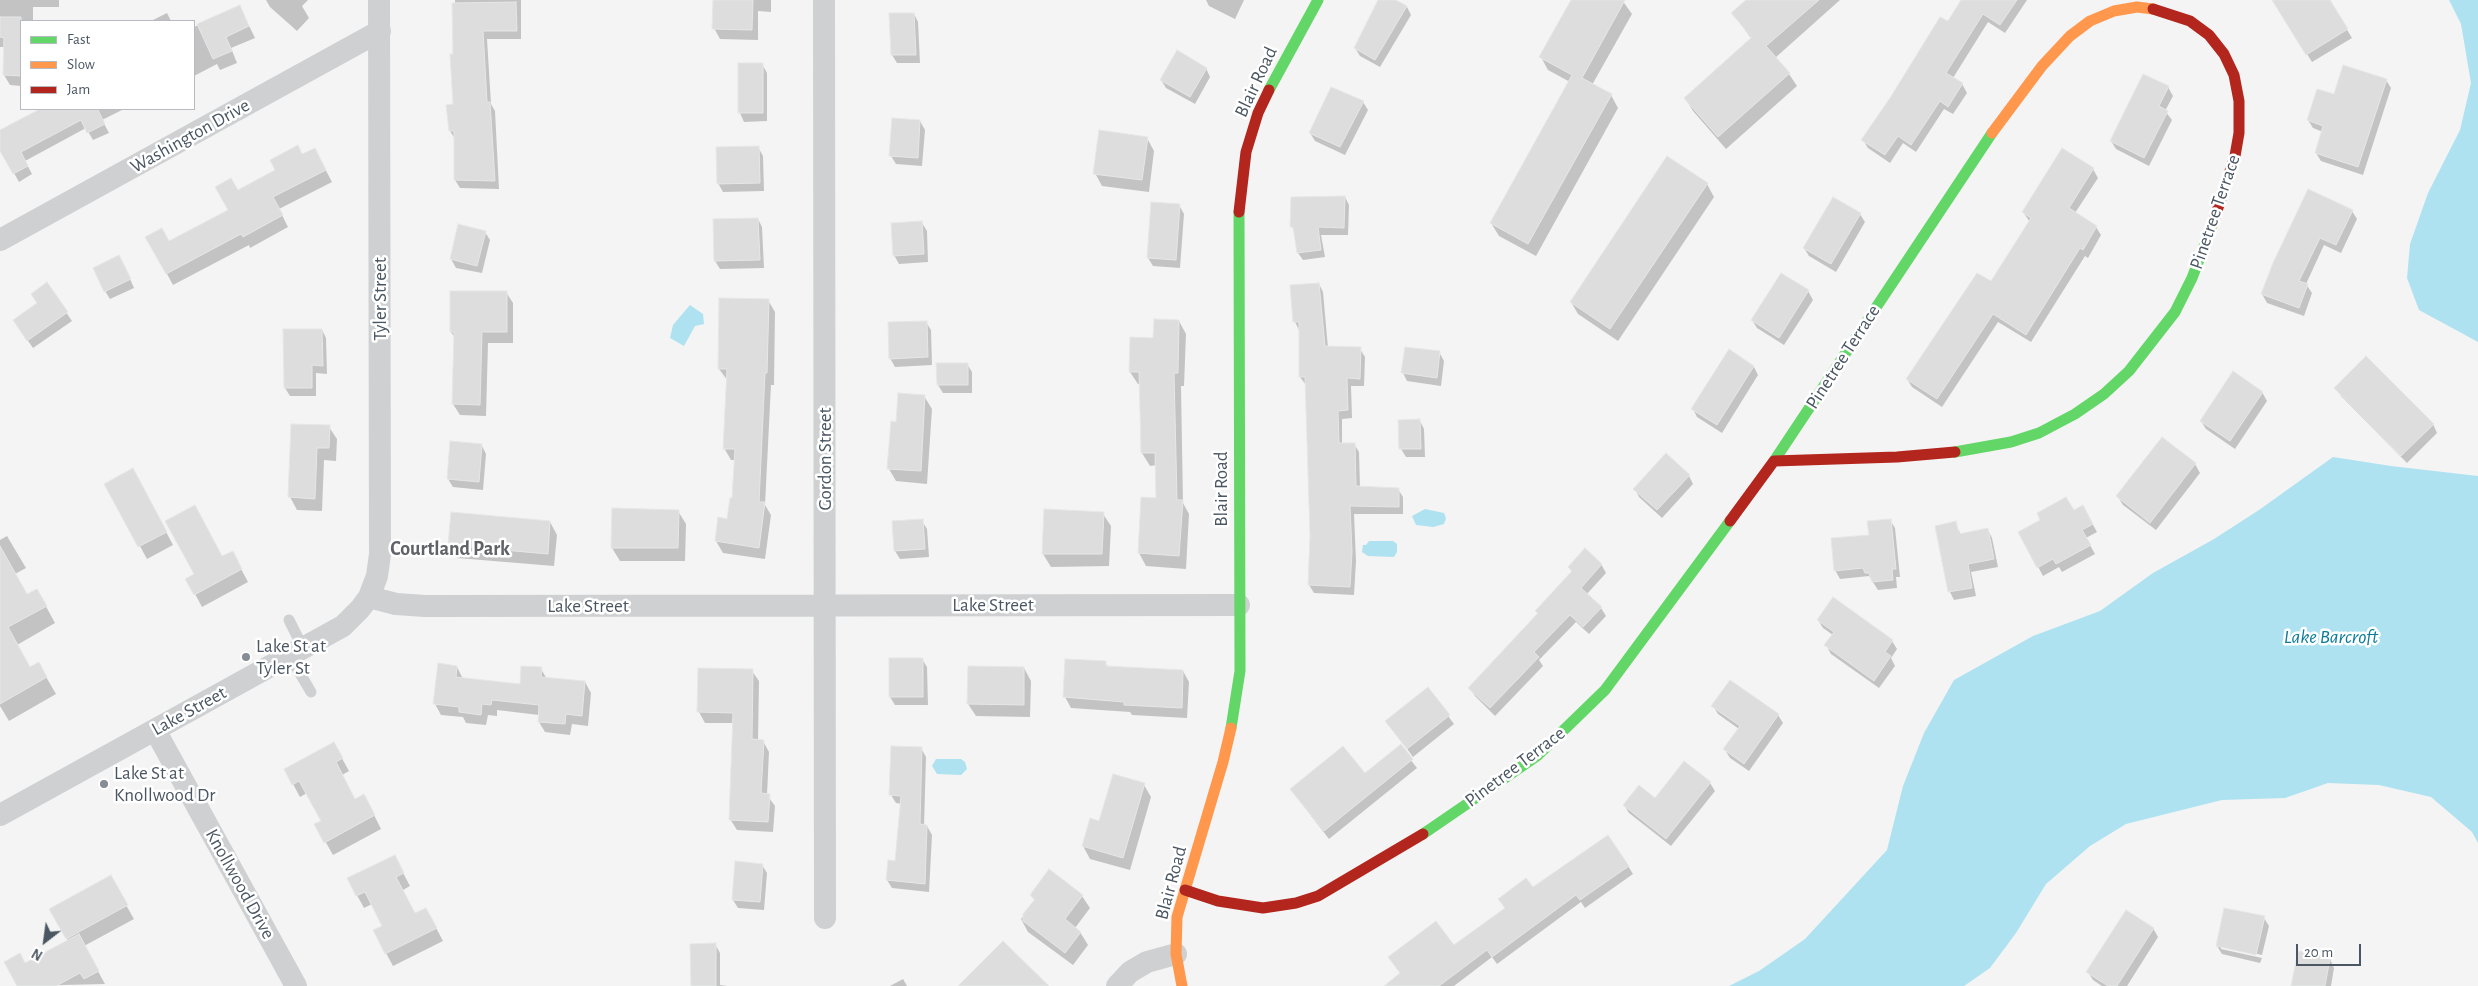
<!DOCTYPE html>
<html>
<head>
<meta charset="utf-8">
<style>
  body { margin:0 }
  #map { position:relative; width:2478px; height:986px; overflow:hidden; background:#f4f4f4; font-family:"Alegreya Sans",sans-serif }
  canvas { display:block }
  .legend { position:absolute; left:20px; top:20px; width:175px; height:90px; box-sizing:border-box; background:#fff; border:1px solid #b7bbc0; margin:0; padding:6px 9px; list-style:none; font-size:15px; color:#4a5661 }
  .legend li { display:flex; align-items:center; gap:10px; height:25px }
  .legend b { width:25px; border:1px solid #b7bbc0 }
  .north { position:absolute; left:20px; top:916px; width:50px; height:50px; -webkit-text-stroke:4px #fff; paint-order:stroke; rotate:210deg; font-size:14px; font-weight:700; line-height:20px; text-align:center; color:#4a5661 }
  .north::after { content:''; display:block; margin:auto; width:18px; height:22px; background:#4a5661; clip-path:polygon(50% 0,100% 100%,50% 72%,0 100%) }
  .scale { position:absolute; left:2296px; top:944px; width:65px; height:22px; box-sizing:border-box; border:2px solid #4a5661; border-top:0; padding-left:6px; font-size:15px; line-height:18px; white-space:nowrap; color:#4a5661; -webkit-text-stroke:4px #fff; paint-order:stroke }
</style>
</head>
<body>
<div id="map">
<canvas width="2478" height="986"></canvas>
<ul class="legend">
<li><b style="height:6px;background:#63d668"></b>Fast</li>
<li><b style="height:6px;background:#ff974d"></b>Slow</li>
<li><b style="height:6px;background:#b3261e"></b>Jam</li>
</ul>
<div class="north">N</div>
<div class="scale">20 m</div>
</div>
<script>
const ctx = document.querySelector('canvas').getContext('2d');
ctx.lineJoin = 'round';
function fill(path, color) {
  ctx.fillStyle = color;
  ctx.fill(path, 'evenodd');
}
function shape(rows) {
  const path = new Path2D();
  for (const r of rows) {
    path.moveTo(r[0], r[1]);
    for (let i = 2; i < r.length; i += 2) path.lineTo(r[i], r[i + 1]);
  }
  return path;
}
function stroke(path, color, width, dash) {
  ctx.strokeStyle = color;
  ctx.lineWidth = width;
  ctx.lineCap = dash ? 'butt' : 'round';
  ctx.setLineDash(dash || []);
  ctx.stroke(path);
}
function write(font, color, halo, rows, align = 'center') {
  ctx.font = font + ' "Alegreya Sans",sans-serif';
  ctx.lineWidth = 5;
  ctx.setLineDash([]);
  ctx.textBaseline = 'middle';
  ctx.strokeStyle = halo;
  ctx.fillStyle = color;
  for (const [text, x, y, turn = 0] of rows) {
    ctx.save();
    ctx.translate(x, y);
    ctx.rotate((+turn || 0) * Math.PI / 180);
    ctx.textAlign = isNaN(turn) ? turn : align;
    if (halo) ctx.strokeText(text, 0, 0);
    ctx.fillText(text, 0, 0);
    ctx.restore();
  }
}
fill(shape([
  [2449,0,2478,0,2478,342,2419,310,2407,278,2410,244,2428,193,2460,130,2471,83,2461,24],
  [690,305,703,314,704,324,695,326,684,346,670,338,673,325],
  [2333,457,2391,466,2478,476,2478,843,2472,832,2431,797,2379,785,2328,783,2285,798,2222,800,2126,824,2090,846,2046,884,2016,933,1990,968,1964,986,1729,986,1759,971,1805,939,1887,850,1903,786,1924,733,1954,680,2033,636,2100,611,2153,573,2214,539,2259,510],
  [1425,509,1444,513,1446,518,1444,524,1433,527,1416,525,1412,516],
  [1369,541,1393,541,1397,544,1397,552,1394,557,1368,556,1362,552,1363,545,1366,545],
  [936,759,961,759,965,762,967,769,961,775,937,774,932,766]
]), '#aee2f0');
fill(shape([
  [0,0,59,0,59,7,33,7,33,21,21,21,21,86,10,85,4,75,5,47,0,47],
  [266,0,308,0,302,6,309,18,297,31,270,7],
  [455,0,521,0,521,39,487,39,491,104,495,111,499,189,460,188,455,180,455,139,450,131,448,106,454,106],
  [714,0,771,0,771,12,758,11,758,40,720,39,714,28],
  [1206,0,1244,0,1235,19,1209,6],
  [1379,0,1393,0,1407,7,1411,15,1380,67,1360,56,1355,48],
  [1572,0,1622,0,1632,14,1592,85,1611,95,1618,108,1536,256,1499,236,1491,223,1570,82,1548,70,1541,57],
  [1747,0,1840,0,1775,58,1789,74,1797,86,1726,149,1693,111,1685,98,1752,39,1732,13],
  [1963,0,2027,0,2005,33,1988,22,1953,78,1962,84,1967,93,1953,114,1944,109,1916,152,1903,143,1890,163,1868,148,1863,140],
  [2280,0,2329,0,2352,38,2312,62,2280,11],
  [240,7,255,38,231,48,237,63,220,70,217,64,194,76,194,27],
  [167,13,171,21,151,21],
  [891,14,914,14,918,22,920,63,897,63,892,55],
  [762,64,767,73,767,121,744,122,740,113,739,65],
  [1206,68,1210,77,1195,104,1166,88,1161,80],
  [2386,80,2391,88,2363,175,2321,161,2316,153,2323,132,2313,128,2308,120,2334,96],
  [2168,87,2173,96,2165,111,2172,120,2149,166,2116,149,2111,141],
  [1363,102,1368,110,1345,155,1315,141,1310,133],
  [42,109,44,112,51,109,124,109,102,120,109,133,93,140,86,128,25,161,32,174,19,182,0,148,0,132],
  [920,121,925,130,922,166,896,164,891,156],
  [1147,138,1154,151,1149,192,1102,186,1095,173],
  [758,147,763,156,764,191,723,192,718,183],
  [302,156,321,161,332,182,279,209,288,227,250,248,249,245,173,285,147,237,169,242,230,210,237,192],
  [2093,169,2098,178,2075,213,2096,227,2101,235,2088,258,2085,256,2031,342,1998,322,1942,407,1912,387,1907,379,1991,283,2030,222,2023,212],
  [1707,184,1714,197,1618,341,1578,314,1571,302],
  [1345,197,1349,205,1348,235,1321,235,1325,257,1303,260,1298,253,1296,234,1292,227,1292,198],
  [1179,205,1184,214,1180,268,1153,266,1148,258],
  [2352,211,2357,219,2341,253,2324,245,2306,284,2312,293,2304,316,2267,303,2262,294,2274,263],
  [1860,214,1865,222,1836,272,1809,256,1804,248],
  [758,219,762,227,764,268,720,269,715,261],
  [922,223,927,231,928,262,899,264,894,255],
  [485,232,490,240,482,273,456,268,451,259],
  [124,265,134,288,110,299,105,291],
  [47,284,72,321,33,348,19,328,38,303],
  [1319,284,1323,292,1328,348,1360,349,1365,357,1364,386,1351,386,1352,418,1342,419,1342,444,1354,444,1359,452,1360,488,1398,489,1403,497,1403,514,1354,514,1356,561,1354,595,1314,593,1309,585,1312,536,1306,385,1300,377,1299,330,1295,322,1291,286],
  [1808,291,1813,300,1784,345,1757,328,1752,320],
  [506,292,513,303,513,343,488,343,486,416,460,415,453,404,455,338,451,332],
  [768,300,775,312,774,385,771,385,765,505,771,515,765,559,723,553,716,541,719,519,728,520,734,500,736,460,731,460,724,448,728,381,719,369],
  [1179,321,1186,334,1184,386,1181,386,1183,503,1189,514,1186,569,1146,566,1139,553,1142,499,1157,500,1157,465,1150,466,1142,453,1141,384,1138,384,1130,372,1155,339],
  [926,322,931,330,932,365,895,367,890,358],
  [285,330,322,330,326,338,327,374,316,373,316,396,290,396,285,388],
  [1729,351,1754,367,1758,375,1722,433,1697,417,1693,409],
  [1439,352,1444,361,1441,386,1407,381,1403,373],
  [937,364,967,364,972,372,972,393,943,393,938,385],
  [2336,388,2433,424,2437,433,2407,463,2341,396],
  [2262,392,2267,401,2235,449,2206,429,2201,421],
  [924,396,932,409,927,484,896,481,889,469,897,423],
  [1400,421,1420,421,1424,429,1425,457,1406,457,1401,449],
  [292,425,329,427,337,439,336,461,324,460,322,511,297,510,290,497],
  [482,446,486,454,483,490,453,487,448,479],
  [2195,464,2200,473,2156,530,2123,505,2118,497],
  [1689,476,1693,484,1662,518,1639,497,1635,489],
  [140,483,173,545,147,559,106,484],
  [2083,507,2097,532,2086,538,2095,554,2062,572,2059,567,2043,576,2020,533],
  [678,511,686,524,685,561,620,561,612,548],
  [1103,514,1111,526,1109,566,1051,567,1043,554],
  [1890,520,1895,528,1900,577,1896,577,1897,588,1878,590,1869,576,1840,579,1835,570,1870,536],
  [922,521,927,529,929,557,900,559,895,551],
  [550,522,557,535,554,566,457,558,449,545],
  [1955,523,1961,535,1988,530,1992,538,1998,567,1971,572,1976,596,1954,600,1950,592,1937,527],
  [7,536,26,568,15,574,27,596,37,590,55,623,17,645,30,668,38,663,56,694,9,721,0,706,0,540],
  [222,557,239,565,248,582,202,607,187,579],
  [1601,564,1606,573,1586,595,1601,608,1606,616,1589,634,1576,622,1539,660,1543,666,1495,716,1475,696,1470,688,1538,614,1536,611,1572,573,1569,567],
  [1818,620,1892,641,1897,649,1891,658,1895,666,1879,688,1831,654,1826,645,1833,635,1823,628],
  [922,659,927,667,928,705,895,705,890,697],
  [1067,660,1105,663,1108,667,1183,671,1189,682,1187,718,1132,715,1130,712,1071,708,1065,697],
  [457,667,463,679,521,685,541,669,547,679,585,682,591,693,588,726,572,724,570,735,545,732,539,722,539,715,497,710,497,716,488,715,486,725,466,723,463,717,441,715,435,704],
  [1024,668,1031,681,1030,717,976,716,968,704],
  [752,671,759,681,758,741,763,741,769,752,767,795,775,806,773,832,737,830,730,819,734,723,705,723,699,712],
  [1428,689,1454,724,1413,757,1387,721],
  [1713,706,1778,715,1783,723,1749,771,1730,758,1725,750,1739,729,1718,714],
  [334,744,349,771,342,775,355,800,371,809,381,829,333,855,316,825,323,821,307,793,300,797,293,784],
  [1400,746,1417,768,1329,839,1291,790,1364,775],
  [921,748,926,757,924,826,927,826,932,835,929,892,892,888,887,880,896,862,902,804,896,803,891,795],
  [1710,783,1715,791,1671,846,1629,813,1624,805,1655,800],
  [1144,785,1151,797,1130,870,1090,859,1083,846,1100,823],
  [762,865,767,873,764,910,738,908,733,900],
  [1628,866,1633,874,1585,908,1581,902,1497,964,1492,957,1454,986,1395,986,1505,909,1500,899,1533,889],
  [401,869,410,886,403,890,415,914,433,922,443,941,393,966,386,953,383,926,372,904,364,908,348,879],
  [110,877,134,919,84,946,105,984,18,986,25,965,68,941,51,910],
  [1031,895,1082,896,1090,908,1075,928,1080,932,1088,945,1073,965,1028,932,1021,919,1035,901],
  [2264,918,2269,926,2262,955,2221,946,2221,949,2262,958,2260,963,2222,954,2217,946],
  [2153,928,2158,937,2127,986,2102,986,2093,980,2088,972],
  [715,944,720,953,720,985,727,986,692,986],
  [2330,959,2334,968,2331,986,2292,986],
  [903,979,907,986,890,986]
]), '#0003');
const building = shape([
  [713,0,753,0,752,30,712,29,713,0],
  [1378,0,1396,0,1407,6,1375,60,1354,48,1378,0],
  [1571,0,1625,0,1582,78,1612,94,1528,244,1490,223,1572,75,1539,57,1571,0],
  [1746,0,1819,0,1766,46,1790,73,1718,137,1684,98,1752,37,1731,13,1746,0],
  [1961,0,2017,0,2000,25,1983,14,1946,73,1963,83,1948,107,1940,101,1911,145,1898,136,1885,155,1861,140,1890,98,1940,17,1948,21,1961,0],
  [2272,0,2330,0,2348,29,2306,55,2272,0],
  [516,2,517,31,483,31,487,102,490,102,495,181,454,180,454,131,449,131,446,105,453,104,450,54,453,54,452,3,516,2],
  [240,5,249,26,226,37,232,51,213,59,197,24,240,5],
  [889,13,914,13,916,55,891,55,889,13],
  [0,17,21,17,21,76,3,75,4,38,0,37,0,17],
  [1177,50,1207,68,1190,97,1160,80,1177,50],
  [738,63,763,63,763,113,738,113,738,63],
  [2343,65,2387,79,2358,167,2315,153,2323,126,2307,120,2317,89,2334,94,2343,65],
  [2143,74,2169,86,2159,106,2168,111,2144,158,2110,141,2143,74],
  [1331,87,1364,101,1340,147,1309,133,1331,87],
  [40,109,101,109,98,110,105,124,87,133,81,120,21,152,28,166,13,174,0,151,0,130,40,109],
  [892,118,920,120,918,158,889,156,892,118],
  [1099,130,1148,137,1142,180,1093,174,1099,130],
  [298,145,302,154,315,148,326,170,273,197,283,215,243,237,241,234,166,274,145,237,162,228,169,241,228,210,215,187,231,178,238,190,275,170,270,160,298,145],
  [759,146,760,183,717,184,716,147,759,146],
  [2062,148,2094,168,2069,208,2097,226,2083,250,2080,248,2026,335,1993,314,1937,399,1906,379,1977,273,1991,281,2031,218,2022,212,2062,148],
  [1667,156,1708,183,1610,329,1570,302,1667,156],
  [2308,189,2353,210,2336,245,2320,238,2299,281,2308,284,2299,308,2261,294,2273,263,2308,189],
  [1345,196,1344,228,1318,227,1321,250,1297,253,1293,227,1290,227,1291,197,1345,196],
  [1833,197,1861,213,1831,264,1803,248,1833,197],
  [1151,202,1180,204,1176,260,1147,258,1151,202],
  [758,218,760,260,714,261,713,219,758,218],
  [922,221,924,254,893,256,891,223,922,221],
  [458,224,486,231,477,266,450,259,458,224],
  [119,255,131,279,104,292,93,268,119,255],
  [1781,273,1809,290,1779,338,1751,320,1781,273],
  [47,282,68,312,27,341,13,320,37,303,31,294,47,282],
  [1319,283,1325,346,1361,347,1360,379,1347,378,1348,410,1338,411,1339,443,1355,443,1356,486,1399,488,1399,507,1350,506,1352,552,1350,587,1308,585,1310,536,1305,377,1299,377,1299,322,1293,322,1290,285,1319,283],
  [450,291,507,291,507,332,482,332,480,405,452,404,454,332,450,332,450,291],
  [719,298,769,299,767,373,765,373,759,502,765,502,759,548,715,541,718,517,727,519,730,498,732,498,735,449,723,449,727,369,718,369,719,298],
  [1154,319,1179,320,1178,373,1174,373,1177,500,1183,500,1179,556,1138,553,1141,497,1156,498,1155,453,1141,453,1139,372,1129,372,1130,337,1153,338,1154,319],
  [927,321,928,357,889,359,888,322,927,321],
  [283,329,322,329,323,366,312,365,312,388,284,388,283,329],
  [1405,347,1440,351,1437,378,1401,373,1405,347],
  [1729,349,1754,366,1717,425,1691,409,1729,349],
  [2366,356,2434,424,2401,456,2334,388,2366,356],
  [936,363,968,363,968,385,937,385,936,363],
  [2233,371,2263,392,2230,441,2200,421,2233,371],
  [898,393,925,395,921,471,887,469,891,421,896,422,898,393],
  [1420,419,1421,449,1399,449,1398,420,1420,419],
  [291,424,330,425,329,448,317,448,315,499,288,497,291,424],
  [2162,437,2196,463,2150,523,2116,496,2162,437],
  [450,441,482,444,479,482,447,479,450,441],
  [1666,453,1690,475,1657,510,1633,489,1666,453],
  [133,468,167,532,138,547,104,484,133,468],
  [2066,497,2074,510,2083,505,2093,524,2082,530,2091,545,2056,564,2053,559,2037,568,2018,532,2040,520,2037,513,2066,497],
  [195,505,222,556,233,551,242,569,194,595,185,579,194,574,165,521,195,505],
  [612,508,679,510,678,548,611,548,612,508],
  [1044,509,1104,512,1102,554,1042,554,1044,509],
  [451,512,550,521,548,554,448,545,451,512],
  [923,519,925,549,894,551,892,521,923,519],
  [1891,519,1896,569,1892,569,1893,580,1872,582,1869,573,1865,573,1863,568,1834,571,1831,538,1869,535,1867,521,1891,519],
  [1956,521,1959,534,1988,528,1994,559,1968,564,1972,588,1948,592,1935,526,1956,521],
  [0,546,27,594,37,589,47,606,8,627,30,667,39,662,47,677,0,704,0,546],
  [1585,548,1602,564,1581,588,1602,607,1583,627,1570,615,1534,652,1539,657,1490,708,1468,688,1538,613,1535,611,1572,571,1568,567,1585,548],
  [1833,597,1893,640,1885,652,1891,656,1874,681,1824,645,1834,632,1817,620,1833,597],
  [889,658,923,658,923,697,889,697,889,658],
  [1065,659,1106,661,1106,666,1183,670,1182,708,1124,705,1124,702,1063,697,1065,659],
  [438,663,457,666,456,677,520,684,521,666,542,667,541,677,585,681,582,716,566,714,565,724,538,722,539,705,492,700,491,705,482,704,481,715,459,712,459,707,433,704,438,663],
  [968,666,1024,667,1024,705,967,704,968,666],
  [698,668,753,669,752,739,764,740,761,793,770,794,768,822,729,820,733,713,697,712,698,668],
  [1730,680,1779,714,1744,764,1723,749,1740,726,1711,706,1730,680],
  [1428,687,1450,715,1407,749,1385,721,1428,687],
  [334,742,343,758,336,762,355,799,364,794,375,815,324,843,314,824,321,821,299,781,292,785,284,769,334,742],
  [1401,744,1413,759,1324,831,1290,789,1343,746,1365,773,1401,744],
  [891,746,922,747,920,824,927,825,925,884,886,880,888,860,895,861,901,796,889,795,891,746],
  [1684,761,1711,782,1666,839,1623,805,1639,785,1655,798,1684,761],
  [1113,774,1145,783,1123,858,1082,846,1090,818,1099,821,1113,774],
  [1608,835,1629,866,1580,900,1576,895,1492,957,1487,950,1439,986,1384,986,1400,973,1388,957,1436,921,1454,945,1505,908,1498,899,1526,878,1533,887,1608,835],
  [395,855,404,873,396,877,415,913,426,908,437,928,385,954,373,930,382,926,365,892,356,896,347,878,395,855],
  [735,861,763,864,760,902,732,900,735,861],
  [1049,869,1083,895,1065,919,1081,932,1065,953,1023,921,1023,914,1035,899,1030,895,1049,869],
  [111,875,128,905,66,939,49,909,111,875],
  [2224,908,2265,916,2256,955,2216,946,2224,908],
  [2126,910,2154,928,2117,986,2108,986,2086,972,2126,910],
  [79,934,99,971,84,979,80,973,56,986,17,986,4,962,20,953,25,963,79,934],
  [1003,941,1049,986,958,986,1003,941],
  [716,943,716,986,691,986,690,944,716,943],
  [2298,951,2330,958,2325,986,2291,986,2298,951]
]);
fill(building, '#ddddde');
stroke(building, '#e5e6e7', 1);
stroke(shape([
  [289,620,303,648],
  [289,655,311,692]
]), '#ced0d2', 11);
stroke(shape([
  [824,0,825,918],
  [0,240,380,31],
  [369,597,396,604,425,606,1239,605],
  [155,730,296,986],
  [0,815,343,626,360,609,369,597,377,576,380,554,379,0],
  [1117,986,1130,972,1147,962,1176,954]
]), '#ced0d2', 22);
stroke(shape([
  [1269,90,1318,0],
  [1955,452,2011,442,2039,433,2075,414,2104,394,2129,371,2175,312,2192,278,2213,223],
  [1774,461,1992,133],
  [1231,728,1240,671,1239,212],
  [1423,834,1537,756,1605,690,1730,521]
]), '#63d668', 11);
stroke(shape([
  [1992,133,2042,66,2070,36,2090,21,2114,11,2137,7,2153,9],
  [1182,986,1176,954,1177,917,1223,762,1231,728]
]), '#ff974d', 11);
stroke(shape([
  [2153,9,2190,21,2209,35,2224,54,2234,75,2239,101,2239,133,2235,156,2213,223],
  [1239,212,1246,152,1258,113,1269,90],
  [1730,521,1774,461,1897,457,1955,452],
  [1185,890,1218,901,1263,908,1296,903,1318,896,1423,834]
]), '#b3261e', 11);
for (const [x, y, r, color] of [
  [246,657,5,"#868d94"],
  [104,784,5,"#868d94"]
]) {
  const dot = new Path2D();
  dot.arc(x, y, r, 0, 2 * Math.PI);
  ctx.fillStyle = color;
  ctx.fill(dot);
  stroke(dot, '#fff', 2);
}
write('19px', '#4a5661', '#fff', [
  ["Blair Road",1256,82,-65],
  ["Washington Drive",190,136,-29],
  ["Pinetree Terrace",2215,212,-71],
  ["Tyler Street",380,299,-90],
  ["Pinetree Terrace",1843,357,-57],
  ["Gordon Street",825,459,-90],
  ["Blair Road",1221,489,-90],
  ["Lake Street",993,605],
  ["Lake Street",588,606],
  ["Lake Street",189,711,-29],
  ["Pinetree Terrace",1515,767,-37],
  ["Blair Road",1171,883,-75],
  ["Knollwood Drive",240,884,61]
]);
write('19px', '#4a5661', '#fff', [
  ["Lake St at",256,646],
  ["Tyler St",256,668],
  ["Lake St at",114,773],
  ["Knollwood Dr",114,795]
], 'left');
write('bold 20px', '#5f6368', '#fff', [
  ["Courtland Park",450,549]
]);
write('italic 20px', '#0c7c9b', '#fff', [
  ["Lake Barcroft",2331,637]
]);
</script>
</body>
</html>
